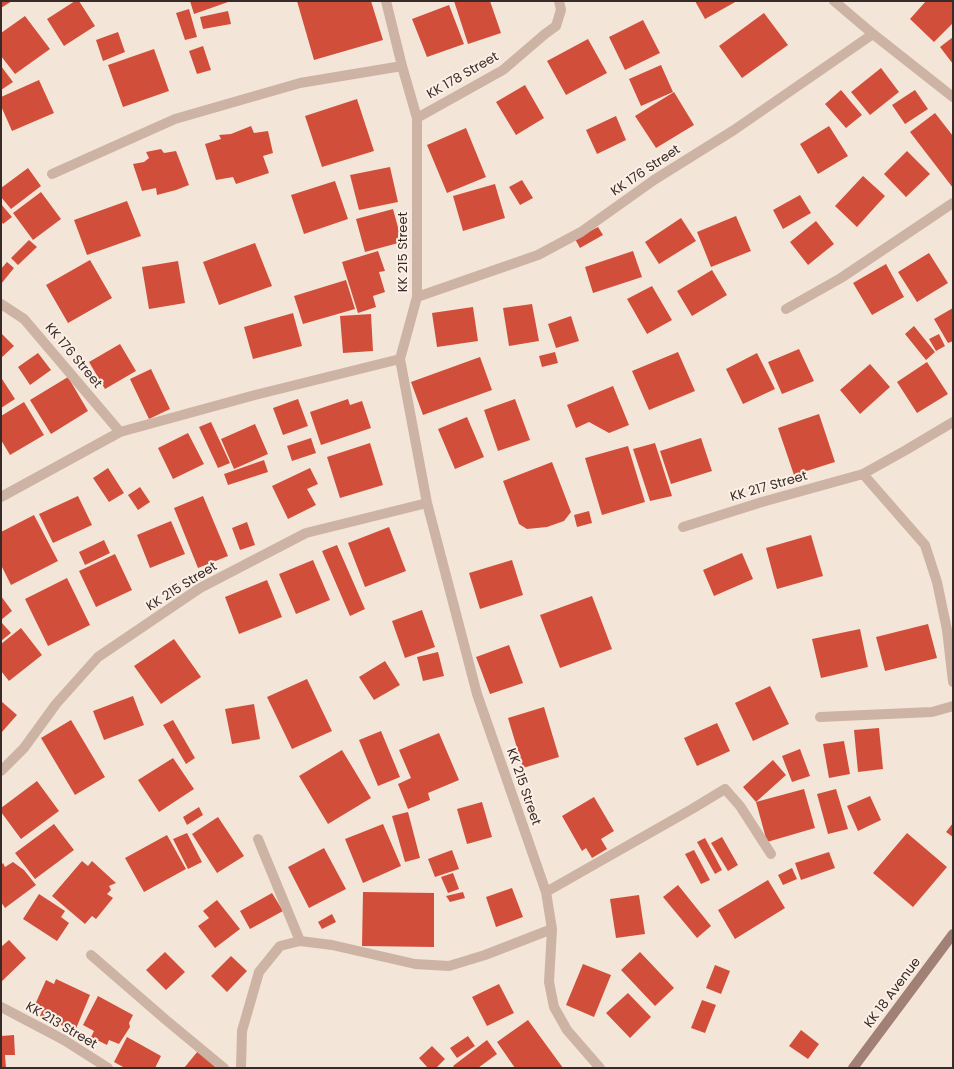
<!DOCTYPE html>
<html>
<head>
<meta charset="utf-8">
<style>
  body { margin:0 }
  #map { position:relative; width:954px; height:1069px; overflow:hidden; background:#f4e5d9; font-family:Poppins,sans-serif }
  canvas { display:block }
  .frame { position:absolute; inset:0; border:2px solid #382a26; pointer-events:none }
</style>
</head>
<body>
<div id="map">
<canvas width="954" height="1069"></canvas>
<div class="frame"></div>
</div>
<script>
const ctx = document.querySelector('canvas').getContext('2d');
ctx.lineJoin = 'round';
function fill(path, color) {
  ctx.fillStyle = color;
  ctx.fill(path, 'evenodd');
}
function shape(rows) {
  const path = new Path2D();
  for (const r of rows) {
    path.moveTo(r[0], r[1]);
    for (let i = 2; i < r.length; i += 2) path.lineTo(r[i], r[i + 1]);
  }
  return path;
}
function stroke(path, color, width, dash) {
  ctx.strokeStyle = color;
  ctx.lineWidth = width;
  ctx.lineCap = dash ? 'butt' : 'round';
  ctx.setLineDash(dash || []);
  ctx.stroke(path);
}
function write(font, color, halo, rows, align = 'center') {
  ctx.font = font + ' Poppins,sans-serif';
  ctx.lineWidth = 4;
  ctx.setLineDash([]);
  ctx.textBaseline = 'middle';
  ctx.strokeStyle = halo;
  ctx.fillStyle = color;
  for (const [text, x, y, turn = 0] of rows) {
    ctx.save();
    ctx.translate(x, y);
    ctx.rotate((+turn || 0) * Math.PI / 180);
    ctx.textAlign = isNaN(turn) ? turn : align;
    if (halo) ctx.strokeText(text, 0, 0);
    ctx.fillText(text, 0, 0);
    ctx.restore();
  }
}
fill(shape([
  [1,1,12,1,1,8],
  [75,1,79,1,95,26,64,46,47,19],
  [190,1,231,1,194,14],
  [297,1,371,1,383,40,314,60],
  [454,1,490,1,501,33,468,44],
  [695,1,737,1,705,19],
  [926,1,953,1,953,23,934,42,910,19],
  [449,5,464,44,427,57,412,19],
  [189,9,197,37,185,40,176,13],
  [228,11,231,24,203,29,200,17],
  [764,13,788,45,742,78,719,46],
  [25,16,50,49,15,74,1,56,1,33],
  [643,20,660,53,625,70,609,37],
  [118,32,125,52,103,61,96,40],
  [953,37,953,64,940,47],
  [588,39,607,73,566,95,547,61],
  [203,46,211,70,197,74,189,51],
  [154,49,169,91,123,107,108,65],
  [661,65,673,92,641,106,629,79],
  [1,66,13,82,1,90],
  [881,68,899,92,870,115,851,92],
  [39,80,54,113,12,131,1,106,1,97],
  [525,85,544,118,516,135,496,102],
  [841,90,862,115,846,128,825,104],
  [915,90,928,109,905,124,892,105],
  [674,92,694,125,656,148,635,116],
  [357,99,374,151,322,167,305,116],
  [935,113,953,136,953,188,910,132],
  [616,116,626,140,597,154,586,130],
  [251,126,254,133,268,131,273,153,263,156,269,173,236,184,233,177,216,180,205,144,221,139,219,135,231,134],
  [829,126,848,156,818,174,800,144],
  [466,128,486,177,447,193,427,145],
  [161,149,164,153,176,151,189,185,176,190,157,195,156,188,142,191,133,164,144,162,149,158,146,152],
  [907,151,930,174,906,197,884,174],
  [390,167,398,202,359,210,350,175],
  [28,168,41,186,11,209,1,197,1,188],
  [863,176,885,196,857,227,835,206],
  [522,180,533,198,520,205,509,187],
  [335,181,348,219,304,234,291,195],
  [495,184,505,218,463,231,453,196],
  [41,192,61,219,33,240,13,213],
  [800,195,811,213,783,229,773,210],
  [127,201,141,236,87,255,74,220],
  [1,204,12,217,3,224,1,221],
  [393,209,402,242,365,252,356,219],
  [736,216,751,251,711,267,697,232],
  [681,218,696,241,659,264,645,242],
  [816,221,834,244,808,265,790,242],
  [598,227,603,235,580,248,575,239],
  [29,240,37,247,18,265,11,258],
  [255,243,272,286,219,305,203,262],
  [378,251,385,271,379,272,385,292,373,296,376,307,358,313,342,262],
  [633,251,642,277,593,293,585,267],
  [929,253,948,283,917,302,898,272],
  [90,260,112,298,68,323,46,285],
  [178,261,185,303,149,309,142,267],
  [7,262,14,268,1,284,1,269],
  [886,264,904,297,872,315,853,283],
  [712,270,727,295,692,316,677,291],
  [346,280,355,309,303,324,294,296],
  [652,286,672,320,647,334,627,299],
  [532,304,539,341,509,346,503,308],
  [473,307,478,341,437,347,432,313],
  [953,308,953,341,948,343,934,319],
  [293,313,302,346,253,359,244,327],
  [371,314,373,351,343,353,340,316],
  [571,316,579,341,556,348,548,324],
  [914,326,935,352,926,360,905,334],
  [1,333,14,346,1,358],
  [939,334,945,346,936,351,929,339],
  [120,344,136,371,105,389,89,362],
  [799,349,814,381,782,394,768,362],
  [555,352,558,363,542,367,539,356],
  [678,352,695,391,649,410,632,371],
  [38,353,51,370,30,385,18,367],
  [757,353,775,389,743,404,726,369],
  [480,357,492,390,423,415,411,382],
  [927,362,948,394,917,413,897,382],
  [870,364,890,387,860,414,840,390],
  [151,369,170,409,149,419,130,379],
  [68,377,88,411,51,434,30,400],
  [2,379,15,399,1,408,1,380],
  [613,386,629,425,609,433,589,422,576,428,567,405],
  [298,399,308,426,283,435,273,408],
  [348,399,350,405,362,401,371,428,321,445,310,412],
  [515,399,530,440,498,451,484,410],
  [24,402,44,435,10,455,1,440,1,416],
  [819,414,835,462,794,475,778,428],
  [467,417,484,457,455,469,438,429],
  [211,422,230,463,218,468,199,427],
  [255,424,268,454,234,469,221,439],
  [188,433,204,464,173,479,158,448],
  [311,438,316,453,292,461,287,446],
  [701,438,712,471,671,484,660,451],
  [370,443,383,485,340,498,327,457],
  [655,443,672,496,650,501,633,449],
  [628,446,645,502,602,515,585,458],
  [264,460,268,472,228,485,224,474],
  [552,462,571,512,564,521,547,527,527,529,519,524,503,481],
  [108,468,124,493,109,502,93,478],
  [310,468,318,484,307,489,316,505,288,519,272,486],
  [140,487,150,502,138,510,128,495],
  [78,496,92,525,53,543,39,514],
  [203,496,228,556,198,568,174,508],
  [589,511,592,523,577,527,574,515],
  [34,515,58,561,11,585,1,565,1,532],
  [171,521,185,554,150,568,137,535],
  [247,522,255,545,240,550,232,528],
  [389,527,406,571,365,587,348,543],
  [811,535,823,576,777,589,766,548],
  [104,540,110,553,85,565,79,552],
  [337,545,365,609,350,616,322,551],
  [742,553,753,579,714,596,703,570],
  [115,554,132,590,96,607,79,571],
  [313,560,330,600,296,614,279,574],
  [512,560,523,595,480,609,469,573],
  [67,578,90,625,48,646,25,599],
  [267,580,282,617,239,634,225,597],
  [1,596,12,611,1,620],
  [592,596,612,649,560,668,540,615],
  [422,610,435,647,405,658,392,621],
  [2,623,11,633,1,641,1,624],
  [928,624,937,658,885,671,876,637],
  [21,628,42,655,9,681,1,671,1,644],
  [860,629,868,667,821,678,812,639],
  [174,639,201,677,161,704,134,666],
  [509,645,523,683,490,694,476,657],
  [438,652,444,676,423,681,417,657],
  [385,661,400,685,374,700,359,677],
  [307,679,332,731,292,749,267,697],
  [770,686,789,724,753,741,735,703],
  [133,696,144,725,104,740,93,711],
  [1,701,17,715,1,733],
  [254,704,260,739,232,744,225,709],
  [544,707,559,757,523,768,508,718],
  [71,720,105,777,75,795,41,738],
  [173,720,195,758,186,764,163,725],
  [717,723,730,751,697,766,684,738],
  [879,728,883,769,858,772,854,730],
  [381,731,400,777,378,786,359,740],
  [439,733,459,780,428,793,430,800,408,809,398,784,411,778,399,750],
  [844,741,850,774,829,778,823,744],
  [800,749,810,776,792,782,782,756],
  [342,750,371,798,328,824,299,776],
  [173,758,194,789,159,812,138,780],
  [773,760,786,775,756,802,743,787],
  [37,781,59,811,21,839,1,812,1,808],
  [804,789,815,828,767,842,756,802],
  [836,789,848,829,828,834,817,794],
  [870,796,881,820,858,831,847,806],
  [594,797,614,831,601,839,607,849,592,858,586,848,582,851,562,816],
  [482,802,492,837,467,844,457,809],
  [199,807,203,815,187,825,183,817],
  [408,812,420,858,405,862,392,816],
  [218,817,244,856,217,873,192,834],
  [953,823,953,837,946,832],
  [54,824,74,850,35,879,15,853],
  [383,824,401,866,363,883,345,839],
  [187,833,202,862,188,869,173,839],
  [907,833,947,867,913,907,873,873],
  [167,835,186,869,144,892,125,858],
  [722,837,738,865,728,871,711,843],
  [705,838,722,870,715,874,697,842],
  [324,848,346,889,309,908,288,867],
  [452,850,459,869,435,877,428,859],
  [694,850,710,880,701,884,685,854],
  [829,852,835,868,801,880,795,863],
  [82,861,88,866,92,861,116,883,109,886,111,890,107,894,113,898,96,919,92,916,85,924,52,896],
  [13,862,24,870,36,885,5,908,1,902,1,865,3,863,5,867],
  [792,868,797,879,783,885,778,875],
  [453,873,459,889,448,893,441,877],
  [768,880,785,908,735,939,718,910],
  [678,885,711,926,697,938,663,897],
  [512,888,523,917,496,927,486,897],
  [363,892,434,893,434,947,362,946],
  [463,892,465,898,450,902,446,896],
  [272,893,283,911,250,929,240,911],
  [39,894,65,911,61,917,69,923,57,941,23,919],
  [639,895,645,934,616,938,610,899],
  [217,900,240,929,215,948,198,926,209,918,203,911],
  [332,914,336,922,322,929,318,922],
  [9,940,26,958,1,982,1,947],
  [165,952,185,972,166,990,146,970],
  [640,952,674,988,655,1006,621,970],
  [231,956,247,971,227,992,211,976],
  [583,964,611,975,594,1017,566,1005],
  [715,965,730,971,721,994,706,988],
  [56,979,90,995,75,1031,40,1016,42,1011,34,1007,46,980,54,984],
  [499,984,514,1013,487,1026,472,997],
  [628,993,651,1017,630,1038,606,1013],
  [98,996,133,1015,129,1023,130,1027,119,1044,109,1040,107,1045,91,1037,94,1031,83,1025],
  [702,1000,716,1005,705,1033,691,1028],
  [528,1020,563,1068,515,1068,497,1042],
  [801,1030,819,1044,808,1059,789,1046],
  [14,1035,15,1055,5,1055,6,1068,1,1068,1,1036],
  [468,1036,475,1046,457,1058,450,1048],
  [127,1037,161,1056,155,1068,125,1068,114,1062],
  [487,1040,497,1054,478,1068,455,1068,453,1066],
  [432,1046,445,1059,436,1068,428,1068,419,1058],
  [198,1051,219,1068,184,1068]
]), '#d14f3a');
stroke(shape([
  [386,1,402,66,417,118,417,297,400,359,427,503,477,694,546,892,552,929,549,982,554,1007,567,1030,600,1068],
  [834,1,873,34,953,97],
  [417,118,503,70,545,34,556,26,561,10,559,1],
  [52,174,175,119,300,83,402,66],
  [417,297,538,255,581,232,654,180,734,130,873,34],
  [1,304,24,319,120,432],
  [786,309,841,278,953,203],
  [863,474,925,545,937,582,947,630,953,682],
  [1,497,120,432,255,395,400,359],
  [683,527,762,502,863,474,906,450,953,422],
  [820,717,932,712,953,706],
  [1,771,24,748,56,704,98,657,200,588,306,533,427,503],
  [258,839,300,941],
  [546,892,692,809,725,789,740,806,771,854],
  [91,955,166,1020,224,1068],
  [1,1007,64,1040,108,1068],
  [241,1068,242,1031,259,972,280,946,300,941,332,945,415,964,449,966,485,955,552,929]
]), '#cdb3a4', 10);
stroke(shape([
  [853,1068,953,934]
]), '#a18175', 10);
write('13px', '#382a26', '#fbefe6', [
  ["KK 178 Street",463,76,-30],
  ["KK 176 Street",646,171,-34],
  ["KK 215 Street",404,252,-90],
  ["KK 176 Street",73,356,50],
  ["KK 217 Street",769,487,-16],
  ["KK 215 Street",182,587,-32],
  ["KK 215 Street",523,787,71],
  ["KK 18 Avenue",893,993,-53],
  ["KK 213 Street",61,1026,30]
]);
</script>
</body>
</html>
